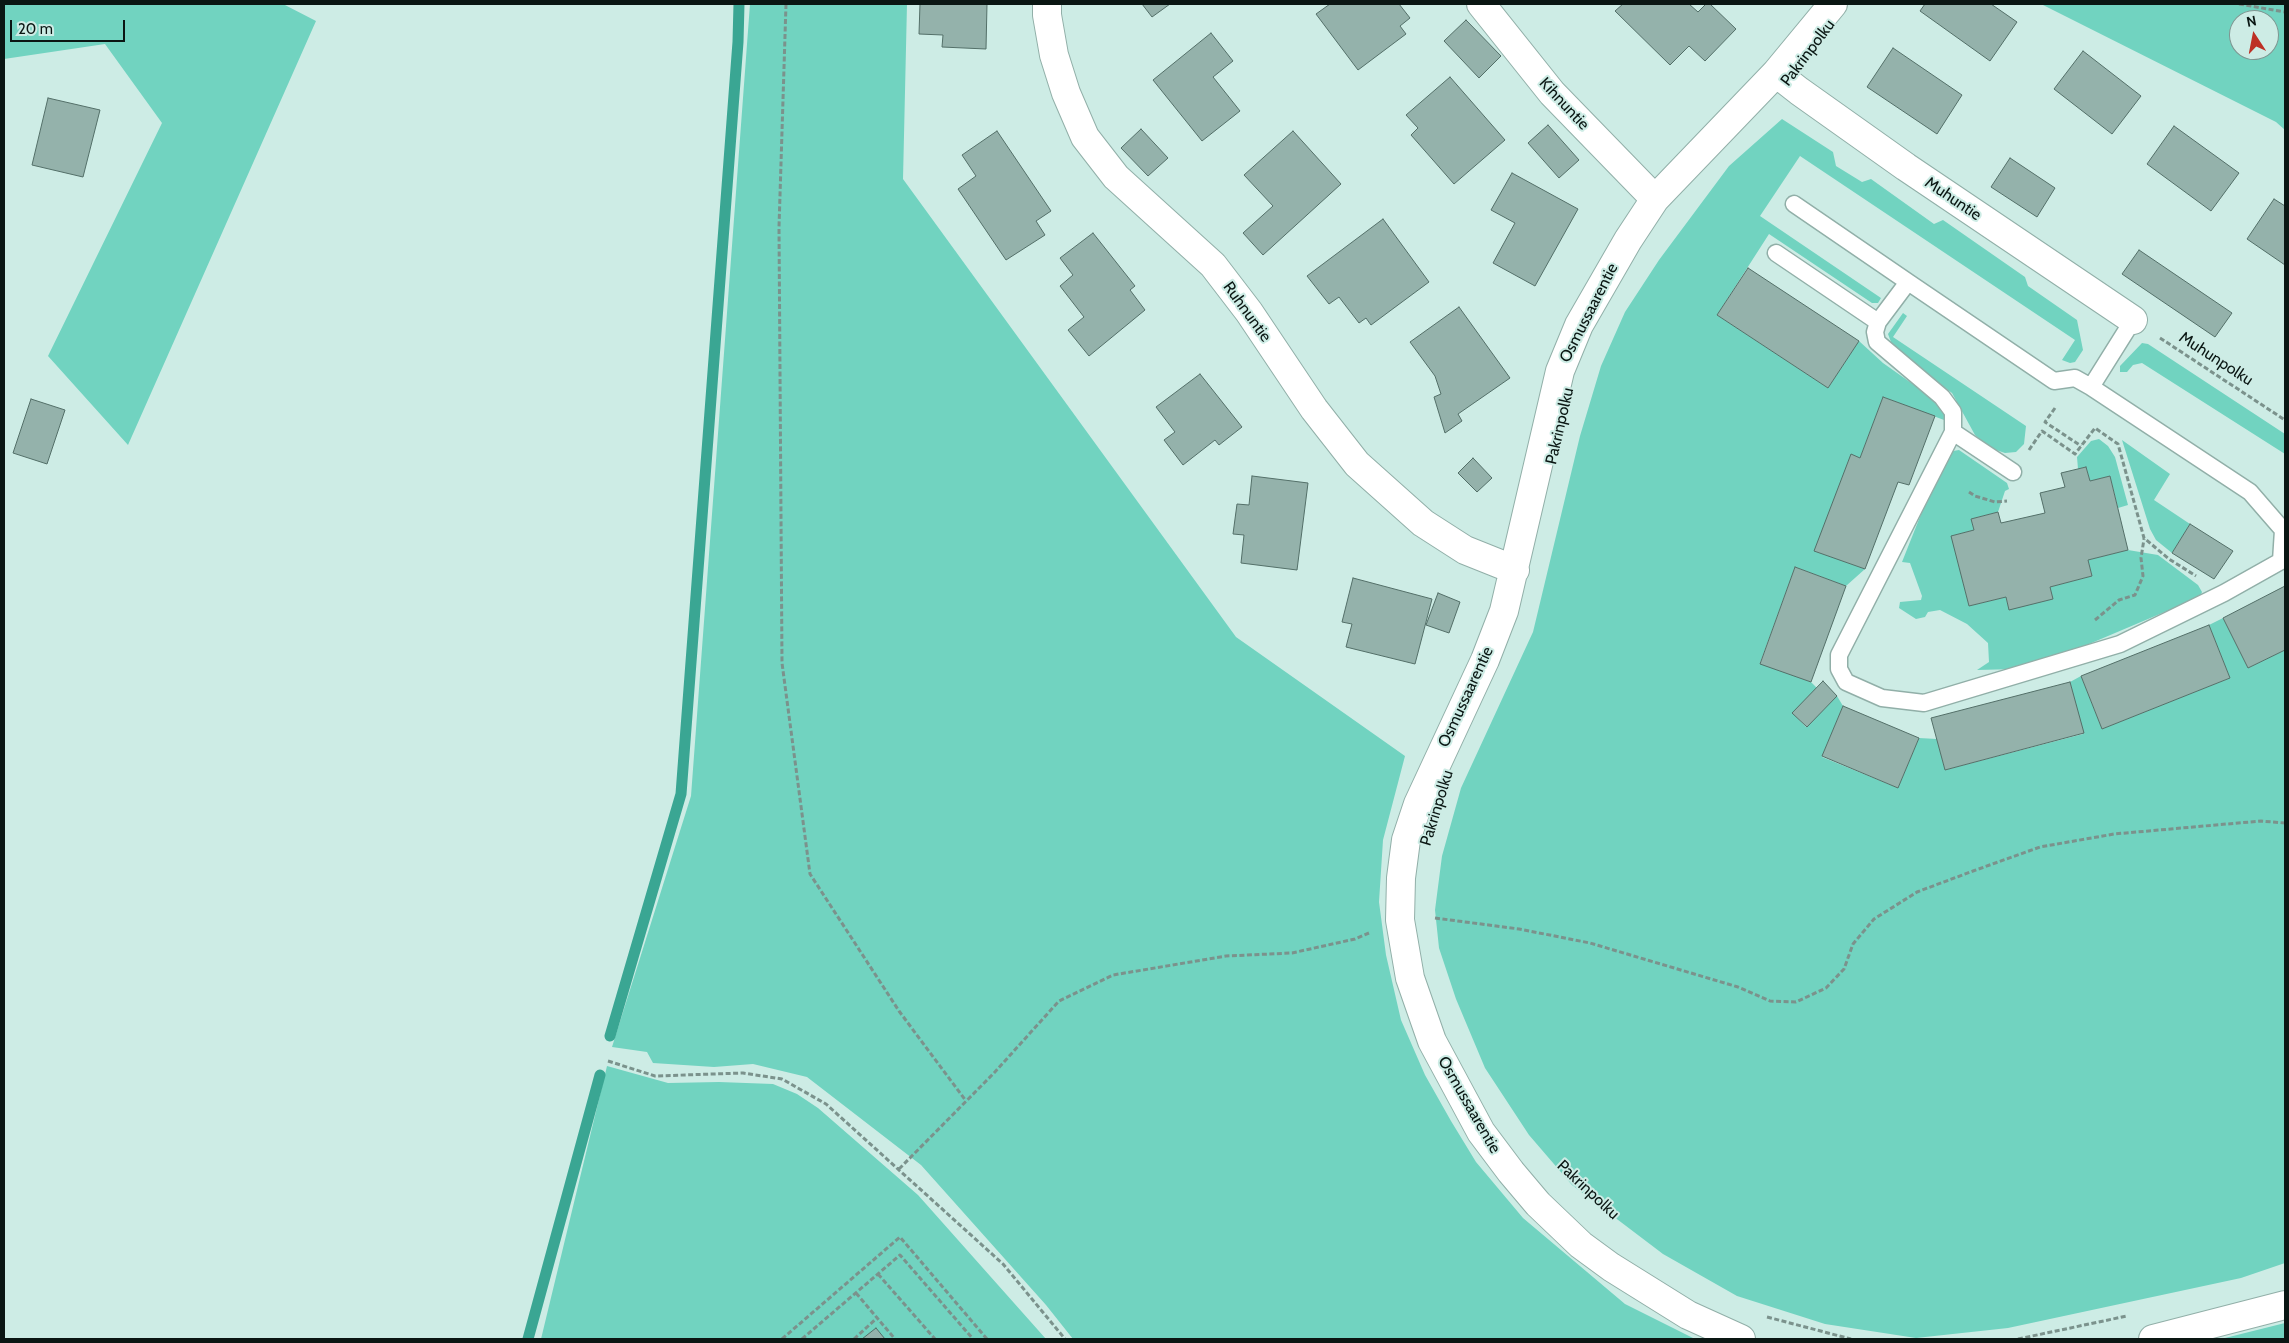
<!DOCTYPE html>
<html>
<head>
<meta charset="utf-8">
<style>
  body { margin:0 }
  #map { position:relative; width:2289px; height:1343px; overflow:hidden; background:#cdece5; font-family:Cabin,sans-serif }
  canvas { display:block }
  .frame { position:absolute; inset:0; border:5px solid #0a1613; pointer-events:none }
  .north { position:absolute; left:2229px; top:10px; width:50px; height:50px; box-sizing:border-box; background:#cdece5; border:1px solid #7f9691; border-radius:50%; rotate:349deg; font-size:14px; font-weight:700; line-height:20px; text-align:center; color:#0a1613 }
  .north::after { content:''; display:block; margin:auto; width:18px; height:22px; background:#bd3025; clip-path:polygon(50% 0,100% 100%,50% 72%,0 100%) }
  .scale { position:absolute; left:10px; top:20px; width:115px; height:22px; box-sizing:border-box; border:2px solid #0a1613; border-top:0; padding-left:6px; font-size:15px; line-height:18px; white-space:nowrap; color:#0a1613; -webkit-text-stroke:4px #cdece5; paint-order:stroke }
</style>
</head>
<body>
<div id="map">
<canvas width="2289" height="1343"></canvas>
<div class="frame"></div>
<div class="north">N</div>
<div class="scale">20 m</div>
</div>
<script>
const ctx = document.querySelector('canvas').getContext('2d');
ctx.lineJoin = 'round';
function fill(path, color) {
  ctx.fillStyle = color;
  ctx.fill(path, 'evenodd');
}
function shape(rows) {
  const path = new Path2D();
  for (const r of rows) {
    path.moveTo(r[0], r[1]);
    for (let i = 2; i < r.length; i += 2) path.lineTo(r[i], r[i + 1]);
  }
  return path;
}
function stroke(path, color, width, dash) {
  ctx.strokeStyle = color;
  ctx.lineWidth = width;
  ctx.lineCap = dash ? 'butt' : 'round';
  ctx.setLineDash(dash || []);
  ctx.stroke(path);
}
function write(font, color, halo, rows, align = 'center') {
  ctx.font = font + ' Cabin,sans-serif';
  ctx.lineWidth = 4;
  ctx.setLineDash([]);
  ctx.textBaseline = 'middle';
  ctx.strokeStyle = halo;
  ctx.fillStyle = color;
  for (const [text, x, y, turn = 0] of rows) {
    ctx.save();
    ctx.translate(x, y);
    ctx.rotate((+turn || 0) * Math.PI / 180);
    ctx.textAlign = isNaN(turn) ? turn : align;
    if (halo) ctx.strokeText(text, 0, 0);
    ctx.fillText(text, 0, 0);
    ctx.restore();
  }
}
fill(shape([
  [4,4,283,4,316,21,128,445,48,356,162,123,105,44,4,59],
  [750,4,907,4,903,179,1236,637,1405,756,1383,840,1379,902,1386,955,1401,1020,1425,1075,1451,1121,1476,1162,1523,1218,1625,1304,1695,1339,1073,1339,1046,1305,921,1165,807,1077,753,1064,714,1067,653,1063,647,1052,612,1047,691,796],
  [2041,4,2285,4,2285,130,2276,122],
  [2239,20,2269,20,2269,50,2239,50],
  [1782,119,1833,152,1836,166,1862,182,1871,179,1934,224,1943,220,2025,277,2028,286,2077,320,2083,350,2075,362,2070,363,2062,360,2075,340,1800,156,1760,216,1881,298,1878,303,1872,303,1769,234,1717,315,1828,388,1859,341,1883,363,1941,404,1944,413,1944,420,1883,397,1860,458,1851,455,1815,551,1865,569,1846,586,1795,567,1760,663,1811,682,1817,688,1793,713,1806,727,1837,696,1843,706,1822,757,1898,788,1919,738,1937,739,1945,770,2083,734,2070,682,2081,676,2102,729,2230,678,2209,625,2223,618,2248,668,2285,650,2285,1263,2241,1278,2008,1328,1916,1338,1825,1324,1737,1296,1663,1254,1572,1185,1529,1135,1485,1068,1456,999,1439,948,1435,910,1442,856,1461,788,1533,632,1580,436,1601,366,1625,312,1659,260,1729,166],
  [1903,313,1907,316,1893,337,2026,426,2024,444,2016,452,2005,453,1990,448,1975,435,1952,393,1894,350,1888,334],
  [2142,343,2148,344,2285,434,2285,454,2142,363,2133,365,2127,372,2120,372,2120,366],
  [2099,439,2108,446,2115,457,2128,505,2118,508,2110,476,2090,481,2086,467,2078,469,2077,457,2091,441],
  [2122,440,2170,474,2154,500,2190,524,2172,553,2156,540,2150,529],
  [1959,450,2007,483,2009,489,2005,491,1998,512,1971,519,1974,530,1952,536,1969,606,2006,597,2009,609,2053,599,2050,587,2092,576,2088,560,2128,550,2158,555,2198,585,2202,592,2200,597,2082,647,2016,669,1977,670,1989,662,1988,643,1967,624,1940,610,1928,612,1925,617,1916,619,1899,608,1900,602,1921,600,1922,596,1910,563,1902,562,1939,469,1947,455,1953,451],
  [607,1066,668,1083,719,1082,773,1084,797,1094,818,1108,918,1195,1046,1339,541,1339],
  [2285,1323,2285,1339,2221,1339]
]), '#71d3c0');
stroke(shape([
  [610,1036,681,794,738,42,739,4],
  [528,1339,600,1075]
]), '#3aa693', 11);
const building = shape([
  [920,4,987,4,986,49,942,47,943,35,919,34,920,4],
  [1142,4,1170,4,1152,17,1142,4],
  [1330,4,1399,4,1410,18,1400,26,1406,34,1358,70,1316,14,1330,4],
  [1623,4,1689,4,1698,12,1706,4,1710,4,1736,29,1705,61,1689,46,1670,65,1615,11,1623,4],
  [1925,4,1991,4,2017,22,1990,61,1920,11,1925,4],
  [1466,20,1501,56,1479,78,1444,41,1466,20],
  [1211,33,1233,61,1213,77,1240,111,1202,141,1153,80,1211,33],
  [1893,48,1962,95,1937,134,1867,87,1893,48],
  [2083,51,2141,96,2112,134,2054,89,2083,51],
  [1450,77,1505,140,1454,184,1411,135,1418,128,1406,115,1450,77],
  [48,98,100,110,83,177,32,165,48,98],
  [1548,125,1579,160,1559,178,1528,143,1548,125],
  [2174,126,2239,173,2211,211,2147,164,2174,126],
  [1141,129,1168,158,1148,176,1121,148,1141,129],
  [997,131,1051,211,1036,221,1045,235,1006,260,958,189,976,176,962,155,997,131],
  [1293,131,1341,184,1263,255,1243,233,1273,206,1244,175,1293,131],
  [2010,158,2055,188,2037,217,1991,187,2010,158],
  [1512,173,1578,209,1535,286,1493,263,1515,223,1491,210,1512,173],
  [2274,199,2285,206,2285,265,2247,239,2274,199],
  [1383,219,1429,282,1371,325,1366,318,1359,323,1339,297,1329,304,1307,276,1383,219],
  [1093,233,1135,286,1130,290,1145,310,1089,356,1068,330,1084,317,1060,286,1073,275,1060,258,1093,233],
  [2139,250,2232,313,2215,337,2122,274,2139,250],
  [1748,268,1859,341,1828,388,1717,315,1748,268],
  [1459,307,1510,378,1458,414,1462,421,1445,433,1434,397,1441,394,1435,376,1410,342,1459,307],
  [1200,374,1242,427,1219,445,1215,440,1183,465,1164,440,1175,432,1156,407,1200,374],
  [1883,397,1935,416,1909,485,1898,482,1865,569,1814,551,1851,454,1860,458,1883,397],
  [31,399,65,410,47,464,13,453,31,399],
  [1473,458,1492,478,1477,492,1458,473,1473,458],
  [2086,467,2090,481,2110,476,2128,550,2088,560,2092,576,2050,587,2053,599,2009,610,2006,597,1969,606,1951,536,1974,530,1971,519,1998,512,2001,523,2045,513,2040,493,2065,487,2061,473,2086,467],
  [1252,476,1308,483,1297,570,1241,563,1244,535,1233,534,1237,504,1249,505,1252,476],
  [2190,524,2233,551,2214,579,2172,553,2190,524],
  [1795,567,1846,586,1811,682,1760,664,1795,567],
  [1353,578,1432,599,1415,664,1346,647,1352,624,1342,622,1353,578],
  [2285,586,2285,650,2248,668,2223,618,2285,586],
  [1438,593,1460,602,1449,633,1426,625,1438,593],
  [2209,625,2230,678,2102,729,2081,676,2209,625],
  [1823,681,1837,696,1807,727,1792,713,1823,681],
  [2070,682,2084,733,1945,770,1931,718,2070,682],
  [1843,706,1919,738,1898,788,1822,756,1843,706],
  [876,1328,885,1339,862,1339,876,1328]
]);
fill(building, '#94b2ab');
stroke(building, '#536f68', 1);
const service = shape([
  [1794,204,1908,282],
  [1776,253,1878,322],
  [2091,387,2075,378,2054,381,1908,282,1878,322,1875,332,1877,342,1942,397,1953,412,1953,432,1839,655,1839,669,1846,682,1882,698,1924,703,2120,644,2224,593,2281,561,2283,530,2250,492,2091,387,2133,320],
  [1953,432,2013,472]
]);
const minor = shape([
  [1047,4,1047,15,1054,55,1066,93,1085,137,1116,177,1213,265,1249,312,1314,409,1357,464,1423,523,1465,550,1515,570],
  [1481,4,1552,93,1655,199],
  [1776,73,1799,91,1906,167,2133,320],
  [1741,1339,1688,1315,1611,1267,1581,1245,1538,1204,1511,1172,1481,1132,1432,1041,1410,978,1400,920,1401,878,1406,840,1418,804,1485,660,1504,611,1560,371,1579,325,1628,240,1655,199,1776,73,1833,4],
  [2153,1339,2285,1305]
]);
stroke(service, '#91afa8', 19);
stroke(minor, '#91afa8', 30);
stroke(shape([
  [786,4,779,227,782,663,810,874,899,1011,966,1101],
  [2239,4,2285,12],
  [2160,338,2285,420],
  [2055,408,2045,422,2081,446],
  [2029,450,2042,431,2075,454,2095,428,2118,444,2144,538,2169,559,2196,576],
  [1969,492,1975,496,1995,502,2007,501],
  [2095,620,2119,600,2135,595,2143,576,2141,558,2144,539],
  [1435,918,1519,929,1590,943,1738,987,1770,1001,1796,1002,1826,988,1844,969,1853,944,1874,919,1917,892,1973,871,2040,847,2114,834,2261,821,2285,823],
  [608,1061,655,1076,743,1073,782,1079,826,1104,1003,1264,1065,1339],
  [899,1169,994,1073,1059,1001,1113,975,1226,956,1292,953,1355,939,1369,933],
  [878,1274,935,1339],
  [856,1293,895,1339],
  [1767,1317,1851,1339],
  [782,1339,900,1237,987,1339],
  [802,1339,900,1255,973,1339],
  [854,1339,877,1318],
  [2018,1339,2127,1316]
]), '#7b928c', 3, [5, 2.5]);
stroke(service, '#fff', 16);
stroke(minor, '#fff', 28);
write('16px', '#0a1613', '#cdece5', [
  ["Pakrinpolku",1808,53,-53],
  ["Kihnuntie",1564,104,47],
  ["Muhuntie",1953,199,34],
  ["Ruhnuntie",1247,312,54],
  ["Osmussaarentie",1589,313,-63],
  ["Muhunpolku",2216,359,33],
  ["Pakrinpolku",1560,426,-77],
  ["Osmussaarentie",1466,697,-65],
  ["Pakrinpolku",1437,808,-73],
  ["Osmussaarentie",1469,1105,60],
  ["Pakrinpolku",1588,1190,43]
]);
</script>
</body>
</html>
